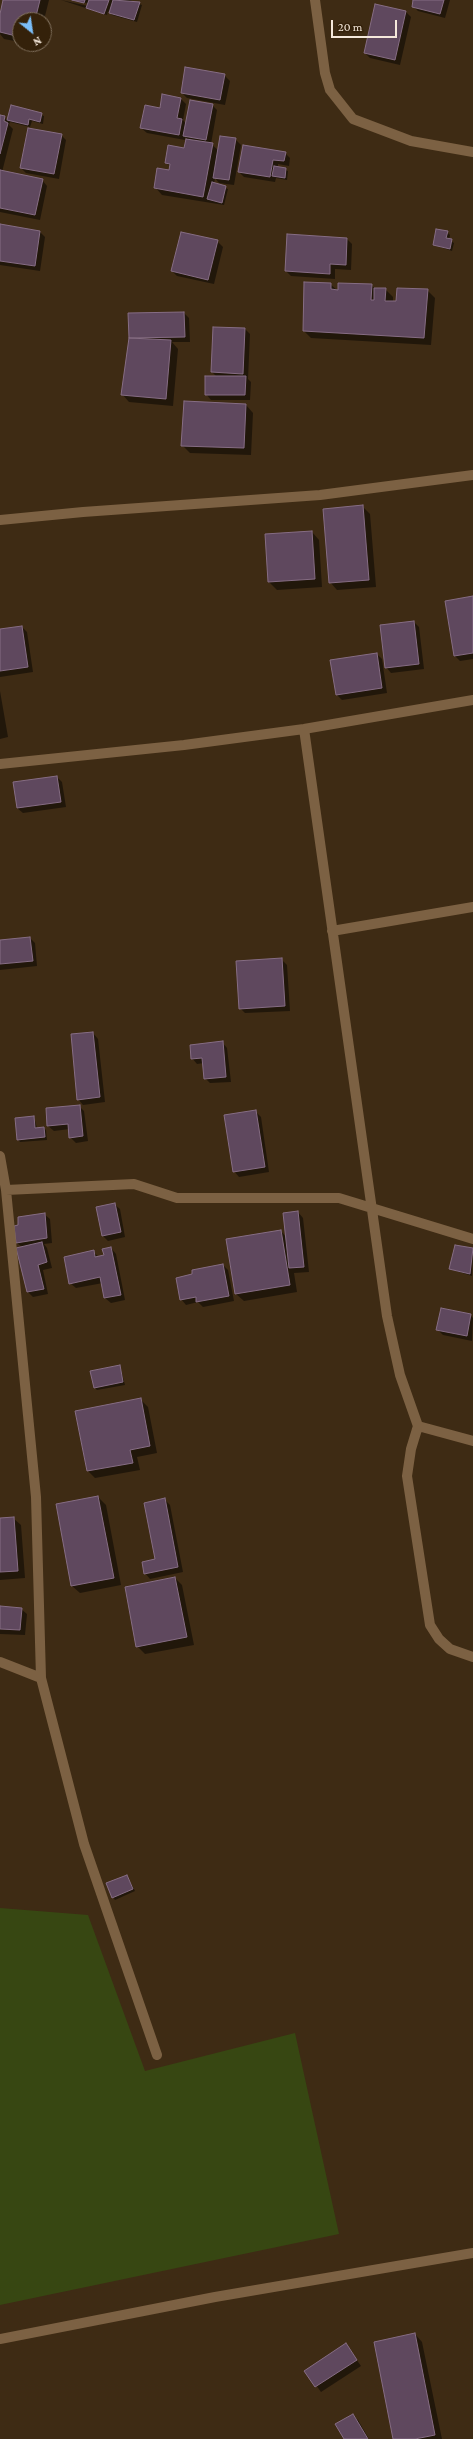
<!DOCTYPE html>
<html>
<head>
<meta charset="utf-8">
<style>
  body { margin:0 }
  #map { position:relative; width:473px; height:2439px; overflow:hidden; background:#3e2b14; font-family:"Crimson Pro",serif }
  canvas { display:block }
  .north { position:absolute; left:12px; top:12px; width:40px; height:40px; box-sizing:border-box; background:#34210a; border:1px solid #81715e; border-radius:50%; rotate:150deg; font-size:11px; font-weight:700; line-height:16px; text-align:center; color:#f5e8db }
  .north::after { content:''; display:block; margin:auto; width:14px; height:18px; background:#7bbef8; clip-path:polygon(50% 0,100% 100%,50% 72%,0 100%) }
  .scale { position:absolute; left:331px; top:20px; width:66px; height:18px; box-sizing:border-box; border:2px solid #f5e8db; border-top:0; padding-left:5px; font-size:12px; line-height:14px; white-space:nowrap; color:#f5e8db; -webkit-text-stroke:3px #34210a; paint-order:stroke }
</style>
</head>
<body>
<div id="map">
<canvas width="473" height="2439"></canvas>
<div class="north">N</div>
<div class="scale">20 m</div>
</div>
<script>
const ctx = document.querySelector('canvas').getContext('2d');
ctx.lineJoin = 'round';
function fill(path, color) {
  ctx.fillStyle = color;
  ctx.fill(path, 'evenodd');
}
function shape(rows) {
  const path = new Path2D();
  for (const r of rows) {
    path.moveTo(r[0], r[1]);
    for (let i = 2; i < r.length; i += 2) path.lineTo(r[i], r[i + 1]);
  }
  return path;
}
function stroke(path, color, width, dash) {
  ctx.strokeStyle = color;
  ctx.lineWidth = width;
  ctx.lineCap = dash ? 'butt' : 'round';
  ctx.setLineDash(dash || []);
  ctx.stroke(path);
}
fill(shape([
  [0,1908,88,1915,145,2071,295,2033,339,2234,0,2305]
]), '#374712');
fill(shape([
  [4,0,49,0,44,20,20,20,20,42,4,39,0,34,0,18],
  [61,0,88,6,89,4,75,0,130,0,142,5,137,22,112,15,108,11,107,15],
  [414,0,450,0,445,18,418,11,413,6],
  [376,5,406,12,411,17,400,65,370,58,365,53],
  [27,44,38,44,38,46],
  [224,75,230,81,225,105,187,98,182,93],
  [181,99,186,104,183,120,186,124,212,105,217,110,211,144,218,150,235,139,241,145,234,185,219,183,215,178,214,184,228,189,224,205,162,195,155,187,170,171,171,167,166,163,185,149,187,139,185,137,185,140,147,133,141,128,161,109],
  [12,106,44,116,43,124,32,121,30,127,10,122,9,125,13,129,2,172,42,180,47,186,40,220,0,212,0,116,8,120],
  [61,135,66,140,59,179,26,173,21,168],
  [285,153,290,158,289,166,278,164,278,167,288,171,287,180,276,178,275,182,244,177,239,172],
  [0,225,40,232,45,237,40,271,0,265],
  [447,232,450,235,449,240,454,243,452,251,434,245],
  [288,235,347,239,352,244,351,270,335,269,335,279,291,276,286,271],
  [217,241,223,247,214,284,177,276,172,271],
  [330,284,337,290,371,285,375,289,385,289,393,297,393,302,427,290,435,298,431,345,311,338,304,331],
  [184,313,189,318,190,342,172,342,178,349,173,406,129,402,122,394,130,337,129,314],
  [245,329,250,334,248,379,251,382,250,400,211,400,206,394,217,377,212,372],
  [246,405,253,413,251,455,190,453,182,445],
  [362,506,370,514,376,587,337,590,330,582],
  [312,532,319,540,322,587,277,590,269,582,266,535],
  [473,597,473,659,460,661,455,656,447,601],
  [414,622,419,627,424,669,391,673,386,667],
  [22,627,27,632,33,672,0,677,0,630],
  [377,654,382,659,387,693,342,700,337,695],
  [0,691,8,737,0,739],
  [57,777,62,782,66,807,23,813,17,808],
  [30,938,35,943,37,966,0,970,0,941],
  [282,960,287,965,290,1011,245,1013,240,1008],
  [93,1033,98,1039,105,1102,83,1105,78,1099],
  [222,1042,227,1048,231,1082,210,1083,205,1078,204,1063,197,1064,192,1058],
  [79,1106,84,1111,88,1141,76,1143,70,1137,70,1129,54,1131,48,1126],
  [255,1111,261,1117,269,1172,239,1177,234,1171],
  [34,1117,37,1128,44,1128,46,1130,47,1140,20,1142,18,1139],
  [114,1204,120,1209,125,1237,108,1241,103,1236],
  [298,1212,303,1218,309,1272,294,1273,297,1292,244,1301,236,1294,281,1231,286,1237],
  [44,1214,50,1219,52,1243,44,1244,47,1248,52,1268,43,1270,48,1294,33,1297,28,1292,22,1247,17,1243],
  [455,1246,473,1249,472,1276,450,1269],
  [111,1248,116,1254,125,1300,111,1303,105,1298,103,1283,76,1288,70,1283,93,1252,99,1257,105,1256],
  [223,1265,228,1270,234,1301,203,1307,198,1302,186,1305,181,1299,194,1275],
  [470,1315,473,1318,472,1341,443,1335,438,1330],
  [120,1366,125,1385,97,1390,94,1387],
  [140,1399,148,1407,157,1453,137,1457,140,1470,95,1478,88,1471],
  [98,1497,106,1505,121,1585,80,1593,72,1586],
  [165,1500,170,1505,183,1572,150,1579,145,1573,156,1560],
  [13,1518,21,1525,25,1578,0,1580,0,1519],
  [175,1578,182,1585,194,1645,145,1654,137,1646],
  [0,1607,21,1609,27,1614,25,1635,0,1634],
  [127,1876,135,1891,115,1900,113,1897],
  [415,2334,422,2342,442,2439,394,2439],
  [346,2345,361,2366,321,2392,306,2371],
  [352,2415,358,2420,369,2439,345,2439]
]), '#0007');
const building = shape([
  [3,0,40,0,35,20,20,20,20,37,0,32,0,14,3,0],
  [72,0,85,0,84,3,72,0],
  [89,0,109,0,104,14,86,8,89,0],
  [113,0,140,2,134,20,109,13,113,0],
  [413,0,444,0,440,14,412,7,413,0],
  [375,4,406,11,395,60,364,53,375,4],
  [185,67,225,74,220,100,181,93,185,67],
  [162,94,181,98,177,118,182,119,179,135,140,128,145,105,160,108,162,94],
  [190,100,213,104,206,140,183,136,190,100],
  [11,105,42,113,40,122,29,119,28,125,7,120,11,105],
  [0,115,5,116,4,121,8,123,0,154,0,115],
  [28,128,62,134,54,174,20,168,28,128],
  [220,136,236,138,229,180,213,178,220,136],
  [186,139,213,143,203,197,154,188,157,168,169,170,170,164,165,163,168,145,184,148,186,139],
  [243,145,286,152,284,161,273,160,270,177,238,172,243,145],
  [274,166,286,168,285,178,272,176,274,166],
  [0,170,43,179,35,215,0,208,0,170],
  [212,182,226,186,222,203,207,199,212,182],
  [0,224,40,231,35,266,0,261,0,224],
  [436,229,448,231,446,238,452,239,450,249,433,245,436,229],
  [181,232,218,240,208,280,171,271,181,232],
  [287,234,347,238,346,265,330,264,330,274,285,271,287,234],
  [304,282,331,283,331,289,338,290,338,283,372,284,371,300,374,300,374,288,386,288,385,301,396,301,397,288,428,289,424,338,303,331,304,282],
  [184,312,185,337,129,338,128,313,184,312],
  [213,327,245,328,243,374,211,372,213,327],
  [129,338,171,340,166,399,121,395,129,338],
  [205,376,246,376,245,395,205,395,205,376],
  [184,401,246,404,244,448,181,446,184,401],
  [363,505,369,580,329,583,323,509,363,505],
  [312,531,315,579,268,582,265,534,312,531],
  [473,596,473,653,454,656,445,601,473,596],
  [414,621,419,664,385,668,380,625,414,621],
  [22,626,28,667,0,671,0,629,22,626],
  [377,653,382,688,336,695,330,660,377,653],
  [57,776,61,802,17,808,13,782,57,776],
  [30,937,33,961,0,964,0,940,30,937],
  [282,958,285,1006,239,1009,236,961,282,958],
  [93,1032,100,1097,77,1100,71,1034,93,1032],
  [223,1041,226,1077,204,1079,202,1058,191,1059,190,1045,223,1041],
  [80,1105,83,1136,69,1138,68,1124,47,1126,46,1108,80,1105],
  [256,1110,265,1167,233,1172,224,1115,256,1110],
  [34,1116,35,1128,44,1127,45,1137,17,1140,15,1118,34,1116],
  [115,1203,121,1232,102,1236,96,1207,115,1203],
  [298,1211,304,1267,289,1268,283,1213,298,1211],
  [45,1213,47,1238,16,1243,14,1226,18,1225,18,1217,45,1213],
  [281,1230,290,1285,235,1294,226,1239,281,1230],
  [42,1242,47,1262,38,1265,44,1289,27,1292,16,1248,42,1242],
  [455,1245,473,1248,470,1274,449,1269,455,1245],
  [111,1247,121,1295,104,1298,100,1277,69,1284,64,1257,94,1250,95,1257,104,1255,102,1249,111,1247],
  [223,1264,229,1296,196,1302,196,1297,180,1300,176,1278,192,1274,192,1270,223,1264],
  [441,1308,471,1314,467,1336,436,1330,441,1308],
  [120,1365,123,1382,94,1388,90,1371,120,1365],
  [141,1398,150,1446,130,1450,133,1463,87,1471,75,1411,141,1398],
  [98,1496,114,1578,71,1586,56,1504,98,1496],
  [165,1498,178,1567,144,1574,142,1562,155,1559,144,1503,165,1498],
  [14,1517,18,1571,0,1572,0,1518,14,1517],
  [175,1577,187,1637,136,1647,125,1587,175,1577],
  [0,1606,22,1608,20,1630,0,1629,0,1606],
  [127,1875,133,1889,112,1898,106,1883,127,1875],
  [415,2333,435,2435,415,2439,393,2439,374,2342,415,2333],
  [346,2343,357,2360,315,2387,304,2371,346,2343],
  [353,2414,368,2439,344,2439,335,2424,353,2414]
]);
fill(building, '#5f485e');
stroke(building, '#866d84', 1);
stroke(shape([
  [315,0,325,73,330,90,353,119,411,141,473,152],
  [0,520,83,512,320,495,473,475],
  [304,729,387,1316,400,1375,418,1426,411,1449,407,1476,430,1625,439,1639,450,1649,473,1657],
  [0,764,184,745,304,729,473,700],
  [332,931,473,907],
  [0,1156,6,1190,36,1497,41,1678,84,1844,157,2055],
  [6,1190,134,1184,177,1198,339,1198,473,1239],
  [418,1426,473,1441],
  [0,1662,41,1678],
  [0,2339,215,2297,473,2253]
]), '#7c6143', 10);
</script>
</body>
</html>
